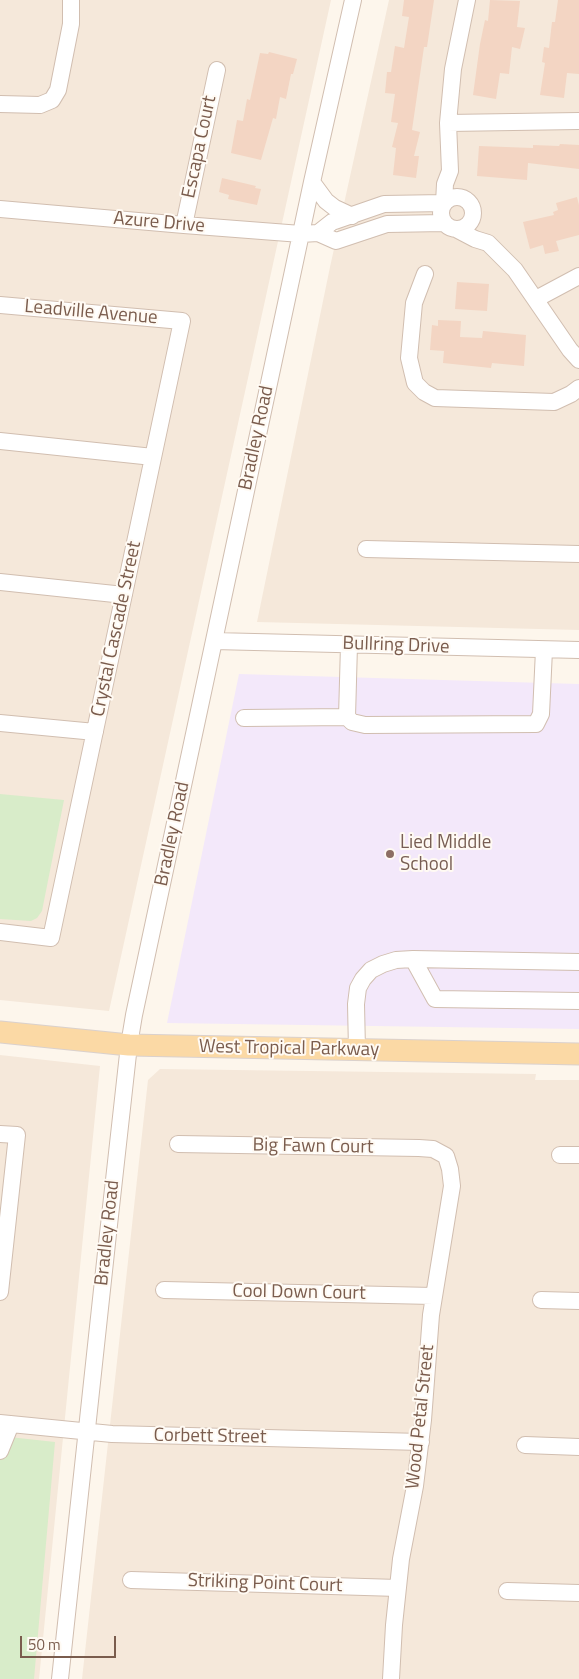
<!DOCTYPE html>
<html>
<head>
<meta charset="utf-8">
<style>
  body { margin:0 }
  #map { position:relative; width:579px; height:1679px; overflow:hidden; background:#fdf6ec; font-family:"Titillium Web",sans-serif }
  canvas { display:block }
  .scale { position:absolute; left:20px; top:1636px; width:96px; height:22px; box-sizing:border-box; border:2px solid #7a5c4d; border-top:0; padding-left:6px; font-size:15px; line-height:18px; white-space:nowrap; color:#7a5c4d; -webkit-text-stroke:4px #fffaf3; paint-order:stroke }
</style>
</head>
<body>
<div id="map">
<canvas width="579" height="1679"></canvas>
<div class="scale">50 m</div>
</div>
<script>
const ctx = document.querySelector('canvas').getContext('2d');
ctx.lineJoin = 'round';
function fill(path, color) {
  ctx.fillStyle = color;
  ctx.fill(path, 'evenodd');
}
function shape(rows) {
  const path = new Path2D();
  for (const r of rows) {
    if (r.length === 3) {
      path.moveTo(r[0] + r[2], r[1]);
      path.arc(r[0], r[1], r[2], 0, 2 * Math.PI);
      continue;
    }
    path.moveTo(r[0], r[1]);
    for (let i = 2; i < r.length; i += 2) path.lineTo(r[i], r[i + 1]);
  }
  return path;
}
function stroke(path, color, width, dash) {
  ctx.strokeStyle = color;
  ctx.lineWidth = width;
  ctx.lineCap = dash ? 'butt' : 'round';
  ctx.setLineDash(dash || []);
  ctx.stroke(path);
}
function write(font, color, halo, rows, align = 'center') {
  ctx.font = font + ' "Titillium Web",sans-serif';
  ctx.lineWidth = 4;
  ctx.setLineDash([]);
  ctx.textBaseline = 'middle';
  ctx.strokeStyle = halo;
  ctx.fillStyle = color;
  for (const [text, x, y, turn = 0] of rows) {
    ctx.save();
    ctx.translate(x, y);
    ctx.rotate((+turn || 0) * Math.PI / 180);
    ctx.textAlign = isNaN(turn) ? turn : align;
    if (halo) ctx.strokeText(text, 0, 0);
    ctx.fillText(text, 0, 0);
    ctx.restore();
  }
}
fill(shape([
  [0,0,331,0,109,1011,0,1000],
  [389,0,579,0,579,630,257,622,330,267],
  [0,1055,100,1066,39,1679,0,1679],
  [160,1069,536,1074,535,1080,579,1080,579,1679,82,1679,148,1080]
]), '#f5e8da');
fill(shape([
  [239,674,579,684,579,1029,167,1023]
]), '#f3e8fa');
fill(shape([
  [0,794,64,800,42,911,37,918,31,921,0,919],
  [0,1436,55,1442,34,1679,0,1679]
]), '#d8ecc9');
fill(shape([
  [404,0,434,0,427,47,424,47,412,130,420,132,414,156,419,156,416,178,393,175,396,148,392,147,398,123,391,122,395,94,385,93,387,72,391,72,395,46,404,48,409,17,402,16],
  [490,0,520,1,517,27,525,28,520,49,512,47,509,74,500,73,496,99,473,95,480,44,485,20,488,21],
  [558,0,579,0,579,74,567,73,564,98,540,95,545,63,542,62,544,47,549,48,552,22,555,22],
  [269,52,297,59,293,74,291,74,286,99,280,97,276,119,273,118,261,160,231,153,237,120,243,121,247,99,250,100,260,53,268,54],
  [560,144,579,145,579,169,528,163,527,180,477,176,479,146,533,148,533,145,559,146],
  [222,178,256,186,255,188,261,189,257,205,228,199,229,195,219,192],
  [577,197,579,205,579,235,556,241,559,251,545,254,543,245,530,249,523,222,554,215,553,212,558,210,556,203],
  [457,282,489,284,487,311,455,309],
  [438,320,461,321,460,337,482,338,483,331,526,335,524,366,492,363,491,368,443,363,444,351,430,350,432,325,438,326]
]), '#f3d5c3');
const minor = shape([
  [0,104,40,105,52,100,58,90,71,24,71,0],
  [448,123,579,121],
  [312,182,326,201,335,208,352,216],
  [457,213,16],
  [0,209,184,225,301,234,318,233,336,241,387,224,444,223],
  [184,225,217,70],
  [456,229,475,239,488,243,515,270,570,350,579,360],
  [318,233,332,222,384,204,444,203,445,184,450,171,448,123,453,69,467,0],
  [425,274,414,303,409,358,415,383,424,392,435,398,554,402,571,394,579,388],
  [536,299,579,276],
  [0,305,182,321,51,938,0,932],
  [0,441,153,457],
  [366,549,579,554],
  [0,582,124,595],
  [214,641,579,650],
  [349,645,347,717,352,722,365,725,536,724,541,714,544,650],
  [244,718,347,717],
  [0,723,95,732],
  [413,959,435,999,579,1001],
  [357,1050,356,1004,358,988,363,979,371,970,383,964,396,960,413,959,579,962],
  [0,1134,17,1135,0,1292],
  [178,1144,419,1148,433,1149,446,1156,450,1169,452,1186,431,1315,423,1420,415,1486,401,1559,394,1625,391,1679],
  [560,1155,579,1155],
  [164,1290,433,1296],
  [541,1300,579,1301],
  [0,1423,112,1434,421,1442],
  [525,1445,579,1447],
  [0,1451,11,1424],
  [131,1580,398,1588],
  [507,1591,579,1593],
  [60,1679,108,1234,129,1045,134,1015,312,182,353,0]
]);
const major = shape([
  [0,1032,129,1045,579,1054]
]);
stroke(minor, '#d1beb0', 18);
stroke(major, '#dad1cd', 23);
stroke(minor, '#fff', 16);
stroke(major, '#fbd9a5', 21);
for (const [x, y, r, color] of [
  [390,854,5,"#8d6e63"]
]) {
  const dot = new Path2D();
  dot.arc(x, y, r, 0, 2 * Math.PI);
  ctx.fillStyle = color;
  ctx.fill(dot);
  stroke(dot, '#fffaf3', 2);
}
write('19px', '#7a5c4d', '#fffaf3', [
  ["Escapa Court",200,147,-78],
  ["Azure Drive",159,223,5],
  ["Leadville Avenue",91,313,5],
  ["Bradley Road",257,438,-78],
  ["Crystal Cascade Street",117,629,-78],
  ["Bullring Drive",396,646,2],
  ["Bradley Road",173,834,-78],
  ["West Tropical Parkway",289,1049,1],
  ["Big Fawn Court",313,1147,1],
  ["Bradley Road",108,1233,-84],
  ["Cool Down Court",299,1293,1],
  ["Wood Petal Street",421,1417,-84],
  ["Corbett Street",210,1437,1],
  ["Striking Point Court",265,1584,2]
]);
write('19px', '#785e54', '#fffaf3', [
  ["Lied Middle",400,843],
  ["School",400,865]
], 'left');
</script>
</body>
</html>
